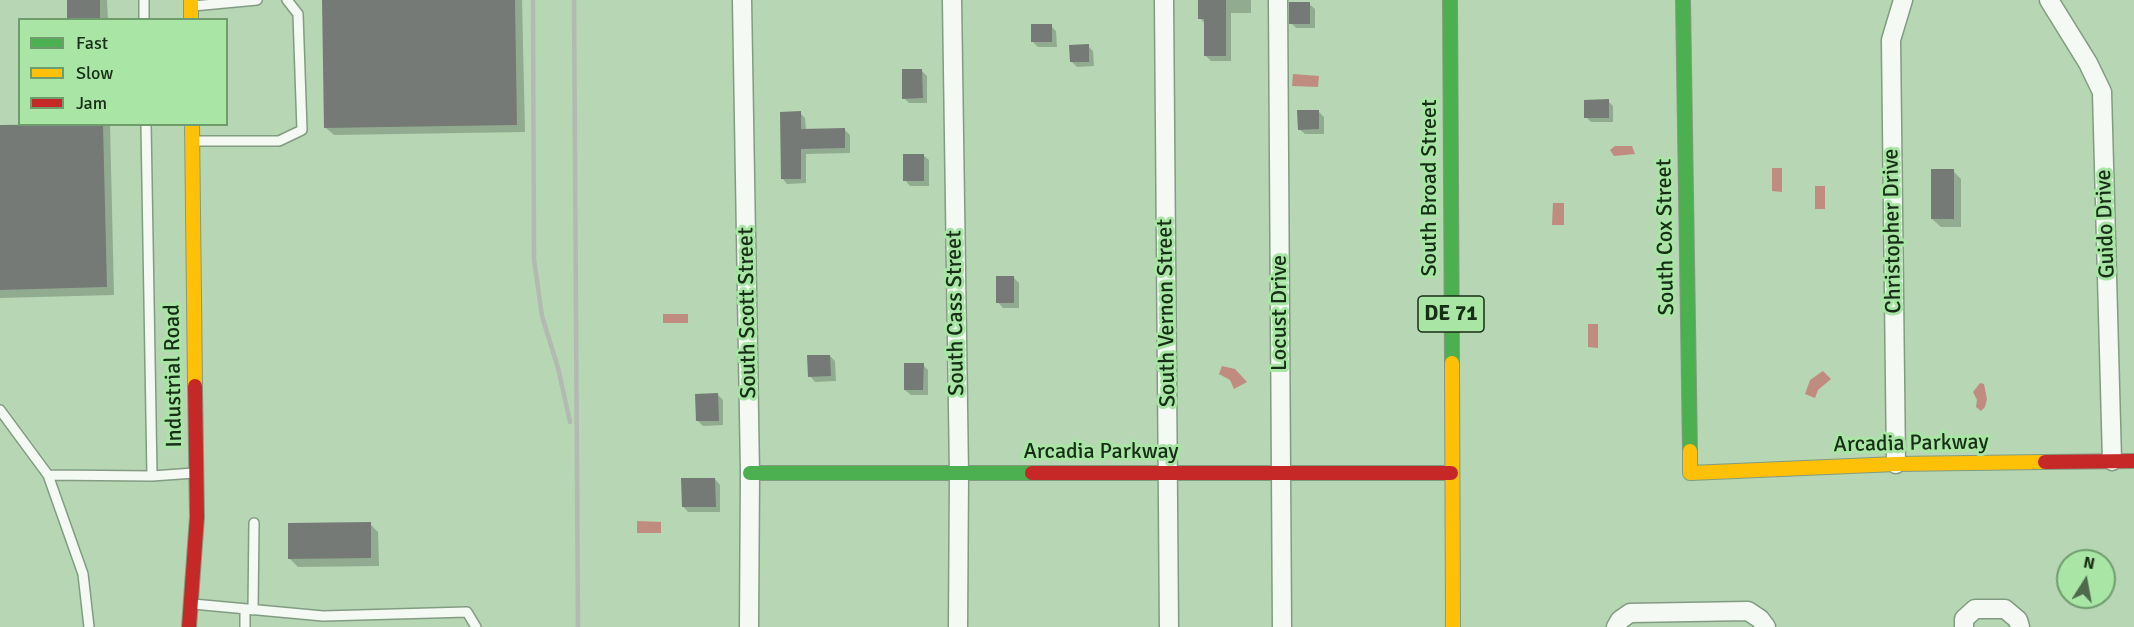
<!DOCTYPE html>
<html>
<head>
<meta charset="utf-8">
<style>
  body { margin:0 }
  #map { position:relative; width:2134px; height:627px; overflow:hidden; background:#b6d6b4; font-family:Signika,sans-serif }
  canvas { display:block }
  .legend { position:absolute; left:18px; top:18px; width:210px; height:108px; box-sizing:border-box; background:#a9e5a5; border:2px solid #6f9c6c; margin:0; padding:8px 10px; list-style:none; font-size:18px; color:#172e16 }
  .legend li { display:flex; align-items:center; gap:12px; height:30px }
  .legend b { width:30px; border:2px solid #6f9c6c }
  .north { position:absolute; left:2056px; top:549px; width:60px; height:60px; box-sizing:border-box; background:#a9e5a5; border:2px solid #6f9c6c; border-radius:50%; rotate:11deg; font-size:16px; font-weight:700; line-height:24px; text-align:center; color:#172e16 }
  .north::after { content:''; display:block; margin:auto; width:21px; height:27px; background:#4f694d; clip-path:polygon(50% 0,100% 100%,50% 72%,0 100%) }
</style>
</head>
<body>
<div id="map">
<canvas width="2134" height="627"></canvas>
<ul class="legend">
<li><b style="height:8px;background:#4caf50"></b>Fast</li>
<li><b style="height:8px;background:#ffc107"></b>Slow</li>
<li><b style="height:8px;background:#c62828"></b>Jam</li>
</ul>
<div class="north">N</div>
</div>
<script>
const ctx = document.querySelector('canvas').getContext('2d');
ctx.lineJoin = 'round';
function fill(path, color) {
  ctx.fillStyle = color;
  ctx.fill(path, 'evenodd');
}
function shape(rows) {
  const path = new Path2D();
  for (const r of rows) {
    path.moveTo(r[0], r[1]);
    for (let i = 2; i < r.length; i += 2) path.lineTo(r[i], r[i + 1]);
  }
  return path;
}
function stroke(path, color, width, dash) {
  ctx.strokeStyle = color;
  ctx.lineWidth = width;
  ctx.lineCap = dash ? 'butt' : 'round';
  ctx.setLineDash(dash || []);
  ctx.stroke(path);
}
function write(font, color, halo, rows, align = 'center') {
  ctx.font = font + ' Signika,sans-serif';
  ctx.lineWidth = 6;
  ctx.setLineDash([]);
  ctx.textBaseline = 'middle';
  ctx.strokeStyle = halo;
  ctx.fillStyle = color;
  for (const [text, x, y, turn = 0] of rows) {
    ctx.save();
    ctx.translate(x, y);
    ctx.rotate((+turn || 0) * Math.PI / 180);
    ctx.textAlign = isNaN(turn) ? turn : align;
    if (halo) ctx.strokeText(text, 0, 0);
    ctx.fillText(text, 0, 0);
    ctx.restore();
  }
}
fill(shape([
  [1293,74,1319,76,1318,87,1292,86],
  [1615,146,1632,146,1635,154,1614,156,1610,150],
  [1772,168,1782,168,1782,192,1772,191],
  [1815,186,1825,186,1825,209,1815,209],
  [1553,203,1564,203,1564,225,1552,225],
  [663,314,688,314,688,323,663,323],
  [1588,324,1598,324,1598,348,1588,347],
  [1222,366,1235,369,1247,382,1234,389,1230,380,1219,374],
  [1823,371,1831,379,1818,390,1815,398,1805,394,1810,380],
  [1980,383,1984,384,1987,399,1985,407,1981,411,1976,407,1977,400,1973,392],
  [637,521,661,522,661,533,637,533]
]), '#c08c7f');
fill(shape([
  [68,0,107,0,108,20,69,20],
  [323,0,522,0,525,132,334,135,325,127],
  [1200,0,1251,0,1251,13,1231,13,1231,61,1211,61,1205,55,1205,24,1200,18],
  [1309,4,1315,9,1315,28,1296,28,1291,23],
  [1051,26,1056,31,1057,47,1038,47,1033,42],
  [1088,46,1093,51,1094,66,1077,67,1071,61],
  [922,71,927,76,927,103,909,103,904,98],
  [1608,101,1613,106,1613,122,1591,122,1586,117],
  [1318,111,1324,117,1324,134,1305,134,1299,129],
  [800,113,805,118,806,130,844,129,850,135,850,153,806,154,806,183,787,184,782,178],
  [36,124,110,124,114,295,0,298,0,127],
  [923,155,929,160,929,186,910,186,905,180],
  [1953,171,1961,179,1961,227,1941,227,1932,219],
  [1014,278,1019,283,1019,308,1003,308,998,302],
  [830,356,835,361,836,381,815,382,810,376],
  [923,365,928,370,928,395,911,395,905,390],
  [718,395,723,400,723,425,703,426,697,420],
  [715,479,720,485,720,512,688,512,683,506],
  [370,524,378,532,379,566,298,567,289,558]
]), '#0003');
fill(shape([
  [67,0,100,0,100,20,67,20],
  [322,0,515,0,517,125,324,128],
  [1198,0,1226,0,1226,56,1204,56,1204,19,1198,19],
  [1289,2,1310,2,1310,24,1289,24],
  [1031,24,1052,24,1052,42,1031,42],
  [1089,44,1089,62,1070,62,1069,45],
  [902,69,922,69,923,98,902,99],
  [1609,99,1609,118,1584,118,1584,100],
  [1297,110,1319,110,1319,129,1298,130],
  [801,111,801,129,845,128,845,148,801,149,801,179,781,179,780,112],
  [103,124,107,287,0,290,0,125],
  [903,154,924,154,924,181,903,181],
  [1931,169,1954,169,1954,219,1931,219],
  [996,276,1014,276,1014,303,996,303],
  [807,355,830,355,831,376,808,377],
  [904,363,924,363,923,390,904,390],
  [718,393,719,421,696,421,695,394],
  [681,478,715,478,716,507,682,507],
  [371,522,371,558,288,559,288,523]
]), '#767a76');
const lane = shape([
  [144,0,144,20],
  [193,6,257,0],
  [146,124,152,476],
  [195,141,279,141,302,130,298,14,287,0],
  [0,410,48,475,152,476,194,473],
  [48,475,83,574,89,627],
  [193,604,323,616,467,612,476,627],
  [245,610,245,627],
  [253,610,254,523]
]);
const street = shape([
  [742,0,750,473,749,627],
  [952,0,959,474,958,627],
  [1164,0,1169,627],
  [1278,0,1282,627],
  [2049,0,2088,63,2102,92,2112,461],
  [1896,464,1891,40,1903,0],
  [1616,627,1620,620,1630,613,1748,611,1760,619,1766,627],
  [1964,627,1964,619,1975,609,2005,609,2018,620,2020,627]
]);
const fast = shape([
  [1450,0,1452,363],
  [1683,0,1690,451],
  [750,473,1032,473]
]);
const slow = shape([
  [191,0,191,20],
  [192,124,195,386],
  [1452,363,1453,627],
  [1690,451,1690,473,1896,464,2045,462]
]);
const jam = shape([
  [2045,462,2134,461],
  [1032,473,1451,473],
  [189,627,197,517,195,386]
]);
stroke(lane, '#829c81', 12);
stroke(street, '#829c81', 21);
stroke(fast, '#829c81', 16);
stroke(slow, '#829c81', 16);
stroke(jam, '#829c81', 16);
stroke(lane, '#f4f9f4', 9);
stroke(street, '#f4f9f4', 18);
stroke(fast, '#4caf50', 14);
stroke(slow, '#ffc107', 14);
stroke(jam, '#c62828', 14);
stroke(shape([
  [533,0,534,259,542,316,558,368,570,422],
  [574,0,578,627]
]), '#b2bab1', 4.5);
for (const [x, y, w] of [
  [1451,314,66]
]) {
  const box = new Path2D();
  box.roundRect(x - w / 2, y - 18, w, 36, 4.5);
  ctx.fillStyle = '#a9e5a5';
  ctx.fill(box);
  stroke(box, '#172e16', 1.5);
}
write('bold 21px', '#172e16', null, [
  ["DE 71",1451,314]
]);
write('22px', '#172e16', '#a9e5a5', [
  ["South Broad Street",1430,188,-90],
  ["Guido Drive",2106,224,-92],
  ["Christopher Drive",1893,231,-91],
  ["South Cox Street",1666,237,-91],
  ["South Scott Street",748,313,-91],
  ["South Cass Street",956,313,-91],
  ["South Vernon Street",1167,313,-91],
  ["Locust Drive",1280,313,-90],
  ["Industrial Road",174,376,-91],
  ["Arcadia Parkway",1911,444,-1],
  ["Arcadia Parkway",1101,452]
]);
</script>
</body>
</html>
